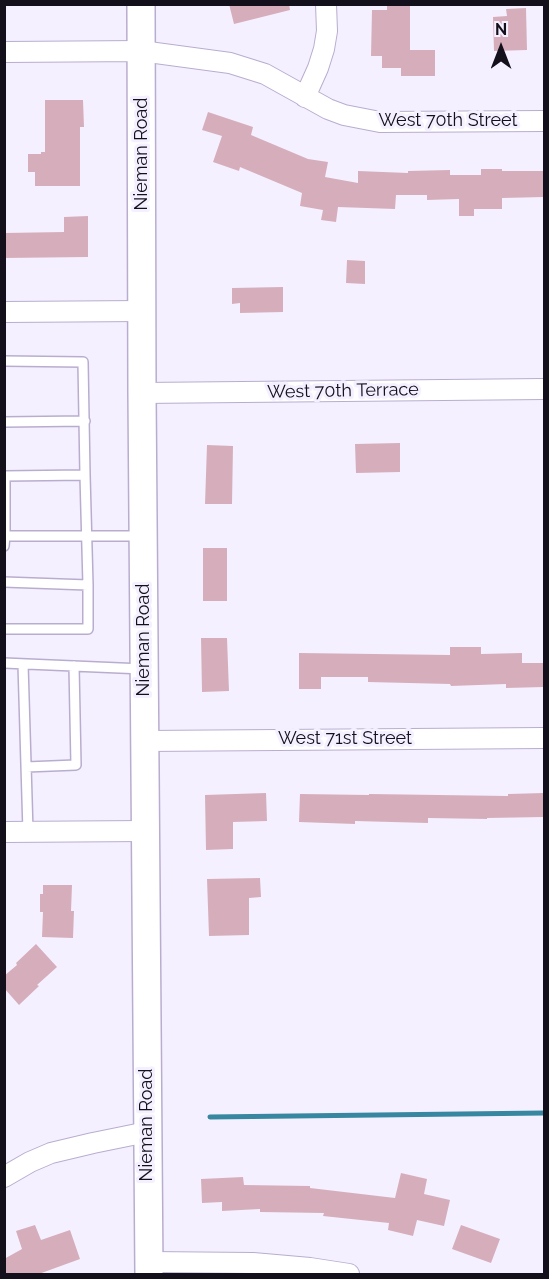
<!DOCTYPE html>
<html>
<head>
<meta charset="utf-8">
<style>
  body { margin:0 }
  #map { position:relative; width:549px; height:1279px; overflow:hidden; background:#f5f0ff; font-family:Raleway,sans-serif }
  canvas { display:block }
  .frame { position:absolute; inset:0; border:6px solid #130f1b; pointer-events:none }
  .north { position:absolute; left:471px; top:18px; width:60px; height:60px; -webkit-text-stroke:4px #f5f0ff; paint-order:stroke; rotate:0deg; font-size:16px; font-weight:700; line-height:24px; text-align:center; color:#130f1b }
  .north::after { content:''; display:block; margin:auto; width:21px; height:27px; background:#130f1b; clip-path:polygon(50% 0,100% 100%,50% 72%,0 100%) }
</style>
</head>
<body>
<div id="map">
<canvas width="549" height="1279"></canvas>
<div class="frame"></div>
<div class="north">N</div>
</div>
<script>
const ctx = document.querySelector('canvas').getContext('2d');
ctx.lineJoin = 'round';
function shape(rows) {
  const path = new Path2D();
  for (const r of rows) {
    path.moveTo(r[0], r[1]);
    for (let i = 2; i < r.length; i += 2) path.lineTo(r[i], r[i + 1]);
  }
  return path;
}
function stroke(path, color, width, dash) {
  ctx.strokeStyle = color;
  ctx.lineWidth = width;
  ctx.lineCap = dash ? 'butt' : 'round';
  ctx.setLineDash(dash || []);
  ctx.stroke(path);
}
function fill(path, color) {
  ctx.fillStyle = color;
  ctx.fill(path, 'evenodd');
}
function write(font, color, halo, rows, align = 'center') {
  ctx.font = font + ' Raleway,sans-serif';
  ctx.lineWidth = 6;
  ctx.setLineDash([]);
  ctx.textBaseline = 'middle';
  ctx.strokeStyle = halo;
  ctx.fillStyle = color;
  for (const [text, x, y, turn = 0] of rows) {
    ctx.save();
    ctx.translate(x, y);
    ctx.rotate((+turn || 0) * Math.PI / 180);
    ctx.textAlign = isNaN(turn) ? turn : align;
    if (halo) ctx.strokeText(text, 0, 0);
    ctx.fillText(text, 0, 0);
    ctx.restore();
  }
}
stroke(shape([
  [210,1117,544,1113]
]), '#3787a1', 5);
fill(shape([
  [229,4,289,4,290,10,234,24],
  [387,5,410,5,410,50,435,50,435,76,401,76,401,68,382,68,382,56,371,56,372,10,387,10],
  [526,8,527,50,494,51,493,17,507,16,506,9],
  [45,100,83,100,84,127,80,127,80,186,35,186,35,172,28,172,28,154,41,154,41,152,45,152],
  [208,112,253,127,251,135,308,159,328,162,325,177,358,183,358,171,408,173,408,171,450,170,450,175,481,175,481,169,502,169,502,171,544,171,544,197,502,198,502,209,474,209,474,216,459,216,459,199,427,200,427,195,396,195,395,209,338,207,336,222,321,220,323,210,300,206,302,193,240,167,239,171,213,162,222,136,202,130],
  [88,216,88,257,4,258,4,233,64,232,64,217],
  [347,260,365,261,365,284,346,283],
  [283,287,283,312,240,313,240,303,232,304,232,288],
  [400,443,400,472,356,473,355,444],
  [207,445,233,446,232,504,205,504],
  [203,548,227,548,227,601,203,601],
  [201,638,227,638,229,691,202,692],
  [450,647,481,647,481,654,522,653,522,663,544,663,544,687,506,688,506,684,451,686,450,684,368,682,368,677,321,677,321,689,299,689,299,653,450,655],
  [266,793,267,821,233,822,233,849,206,850,205,795],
  [544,793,544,817,487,818,487,819,428,818,428,823,355,821,355,824,299,822,300,794,369,795,369,794,508,796,508,794],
  [260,878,261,897,249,898,249,935,209,936,207,879],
  [43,885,72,885,71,911,74,911,73,938,42,937,43,912,40,912,40,894,43,894],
  [36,944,57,967,37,985,39,986,19,1005,4,988,4,976,17,965,16,963],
  [401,1173,427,1179,424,1194,450,1200,444,1226,417,1220,413,1236,388,1230,389,1223,323,1216,324,1213,260,1212,260,1209,222,1211,222,1202,202,1203,201,1179,243,1177,244,1185,310,1186,310,1188,395,1198],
  [35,1225,41,1240,70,1230,80,1259,36,1275,4,1275,4,1259,22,1249,16,1231],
  [461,1225,500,1239,491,1263,452,1249]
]), '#d6aebb');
const service = shape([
  [4,361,83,362,85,475],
  [4,422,85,421],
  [5,536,5,476,85,475,88,585],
  [4,546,5,536,141,536],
  [4,582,88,585,88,629,4,629],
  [4,663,143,669],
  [23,664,28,832],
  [26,767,76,765,74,666]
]);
const minor = shape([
  [4,52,141,51,230,63,265,74,328,109,344,115,380,122,544,121],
  [305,97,318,68,324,49,327,31,326,4],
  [4,312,142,311],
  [142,393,544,389],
  [145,741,544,738],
  [4,832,145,831],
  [4,1177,30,1162,51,1153,93,1143,147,1132],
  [149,1262,253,1263,310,1268,349,1274]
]);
const secondary = shape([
  [141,4,142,393,149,1274]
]);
stroke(service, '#b9adcf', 12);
stroke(minor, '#b9adcf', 22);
stroke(secondary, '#b9adcf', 30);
stroke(service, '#fff', 9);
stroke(minor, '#fff', 20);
stroke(secondary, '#fff', 27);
write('18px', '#130f1b', '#f5f0ff', [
  ["West 70th Street",448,121],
  ["Nieman Road",142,154,-90],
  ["West 70th Terrace",343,391,-1],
  ["Nieman Road",144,640,-90],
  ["West 71st Street",345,739],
  ["Nieman Road",147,1125,-90]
]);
</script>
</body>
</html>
